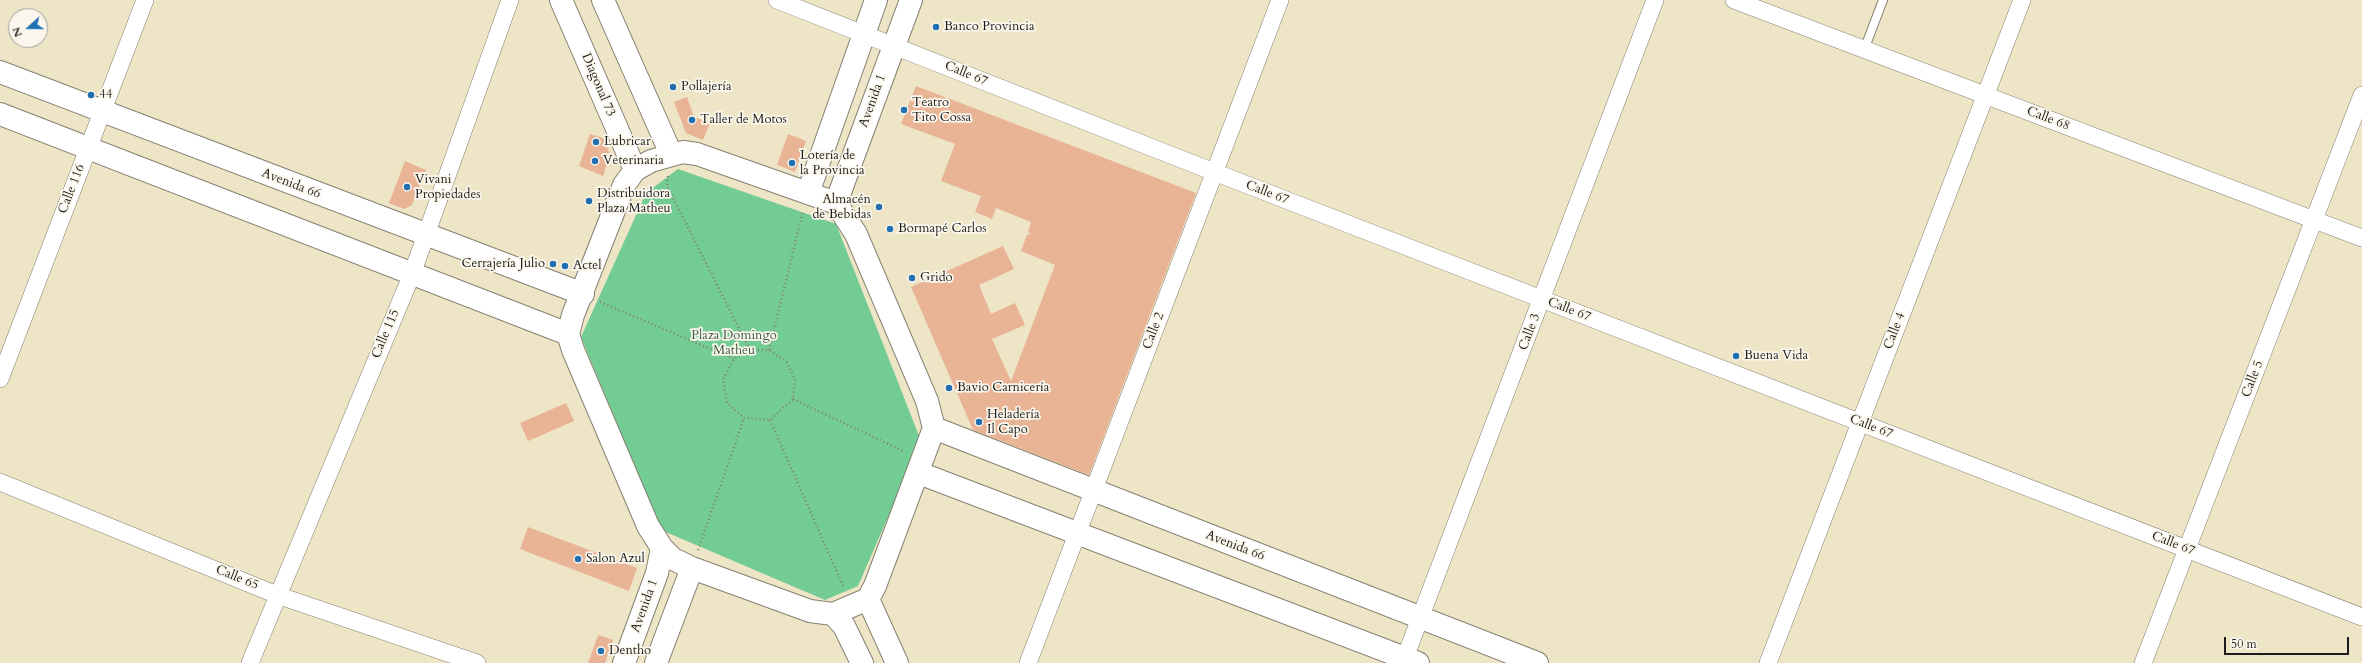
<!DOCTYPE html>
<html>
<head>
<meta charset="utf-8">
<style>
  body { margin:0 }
  #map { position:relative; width:2362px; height:663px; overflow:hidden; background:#eee4c6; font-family:Cardo,serif }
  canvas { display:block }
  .north { position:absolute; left:8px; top:8px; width:40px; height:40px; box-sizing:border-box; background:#fbf7ec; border:1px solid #a29f99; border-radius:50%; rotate:249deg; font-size:11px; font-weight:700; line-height:16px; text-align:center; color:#1c1c1c }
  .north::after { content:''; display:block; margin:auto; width:14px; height:18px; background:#1f6fb2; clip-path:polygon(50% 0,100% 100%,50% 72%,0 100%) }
  .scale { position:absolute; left:2224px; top:637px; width:125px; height:18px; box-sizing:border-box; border:2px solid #1c1c1c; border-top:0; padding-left:5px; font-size:12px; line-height:14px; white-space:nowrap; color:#1c1c1c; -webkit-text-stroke:3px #fbf7ec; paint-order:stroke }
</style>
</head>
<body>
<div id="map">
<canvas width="2362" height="663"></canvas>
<div class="north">N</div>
<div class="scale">50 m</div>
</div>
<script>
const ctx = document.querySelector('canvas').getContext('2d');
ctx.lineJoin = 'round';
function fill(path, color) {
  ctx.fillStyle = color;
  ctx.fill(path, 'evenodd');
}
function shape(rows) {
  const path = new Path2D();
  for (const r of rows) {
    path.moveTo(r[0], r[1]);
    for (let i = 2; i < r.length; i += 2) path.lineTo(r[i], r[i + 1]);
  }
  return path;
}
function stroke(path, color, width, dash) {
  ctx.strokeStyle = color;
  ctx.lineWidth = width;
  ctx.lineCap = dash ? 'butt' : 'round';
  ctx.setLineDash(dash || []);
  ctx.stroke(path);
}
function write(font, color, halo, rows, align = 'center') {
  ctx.font = font + ' Cardo,serif';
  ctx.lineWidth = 3.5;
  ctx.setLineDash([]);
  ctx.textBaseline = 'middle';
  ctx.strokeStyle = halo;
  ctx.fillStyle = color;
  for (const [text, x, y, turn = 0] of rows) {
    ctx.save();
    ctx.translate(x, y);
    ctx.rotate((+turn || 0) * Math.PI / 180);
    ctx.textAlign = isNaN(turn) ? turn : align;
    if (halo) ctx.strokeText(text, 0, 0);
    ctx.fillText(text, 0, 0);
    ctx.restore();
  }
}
fill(shape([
  [678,169,836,224,921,441,858,586,825,600,661,530,581,337,646,193]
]), '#73cc93');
fill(shape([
  [916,86,1196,193,1089,475,973,430,911,287,1003,246,1014,269,979,285,991,314,1015,303,1025,325,992,339,1011,381,1055,265,1021,251,1027,235,1031,234,1028,232,1031,222,996,208,992,219,975,212,981,196,941,181,955,144,901,124],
  [687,97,694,117,710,123,703,140,686,133,674,102],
  [590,134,603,138,610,154,603,176,579,166],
  [788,134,806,141,795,172,777,165],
  [405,161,426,170,412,205,404,209,389,203],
  [566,403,574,421,528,441,520,423],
  [528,527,637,568,629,591,520,549],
  [598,635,613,640,605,663,588,663]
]), '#e9b396');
const service = shape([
  [1864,50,1883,0]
]);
const minor = shape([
  [777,0,1214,172,2362,617],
  [1734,0,2362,238],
  [0,379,145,0],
  [0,482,277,595,477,663],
  [250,663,412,274,510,0],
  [1028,663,1280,0],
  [1403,663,1655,0],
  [1768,663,2022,0],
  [2143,663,2362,95]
]);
const secondary = shape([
  [561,0,635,170],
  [603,0,671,154],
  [0,72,583,294],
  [0,114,568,334],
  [683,152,697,154,836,203,856,234,927,401,934,428,875,586,868,599,833,614,810,611,692,568,673,559,662,548,648,526,573,350,568,334,573,315,624,185,635,170,651,161,683,152],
  [808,193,876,0],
  [836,203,911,0],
  [934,428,1537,663],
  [919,473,1418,663],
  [868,599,897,663],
  [833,614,844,626,862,663],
  [624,663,657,573,662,548],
  [656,663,692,568]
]);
stroke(service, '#858071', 10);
stroke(minor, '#858071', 18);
stroke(secondary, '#858071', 24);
stroke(shape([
  [668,176,667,186,750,350],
  [600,302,734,359],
  [750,350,769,350,786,361,795,379,793,399,770,420,744,418,727,403,723,380,734,359,750,350],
  [769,350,803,211],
  [793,399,905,452],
  [770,420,844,588],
  [698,550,744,418]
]), '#858071', 2.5, [1, 3]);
stroke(service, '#fff', 8);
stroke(minor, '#fff', 17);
stroke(secondary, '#fff', 22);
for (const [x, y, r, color] of [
  [936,27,4,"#1f6fb2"],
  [673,87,4,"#1f6fb2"],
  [91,95,4,"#1f6fb2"],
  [904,110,4,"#1f6fb2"],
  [692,120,4,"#1f6fb2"],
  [596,142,4,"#1f6fb2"],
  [595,161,4,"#1f6fb2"],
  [792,163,4,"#1f6fb2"],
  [407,187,4,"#1f6fb2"],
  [589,201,4,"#1f6fb2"],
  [879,207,4,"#1f6fb2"],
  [890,229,4,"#1f6fb2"],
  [553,264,4,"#1f6fb2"],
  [565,266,4,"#1f6fb2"],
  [912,278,4,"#1f6fb2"],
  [1736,356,4,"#1f6fb2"],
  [949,388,4,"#1f6fb2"],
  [979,422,4,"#1f6fb2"],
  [578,559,4,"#1f6fb2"],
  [601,651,4,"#1f6fb2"]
]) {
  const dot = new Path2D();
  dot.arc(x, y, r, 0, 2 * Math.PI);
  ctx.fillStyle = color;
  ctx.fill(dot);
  stroke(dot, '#fbf7ec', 1.5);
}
write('13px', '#1c1c1c', '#fbf7ec', [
  ["Banco Provincia",944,27],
  ["Pollajería",681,87],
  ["44",99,95],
  ["Teatro",912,103],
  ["Tito Cossa",912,118],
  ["Taller de Motos",700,120],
  ["Lubricar",604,142],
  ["Lotería de",800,156],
  ["la Provincia",800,171],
  ["Veterinaria",603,161],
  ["Vivani",415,180],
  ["Propiedades",415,195],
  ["Distribuidora",597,194],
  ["Plaza Matheu",597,209],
  ["Almacén",871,200,"right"],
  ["de Bebidas",871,215,"right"],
  ["Bormapé Carlos",898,229],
  ["Cerrajería Julio",545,264,"right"],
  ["Actel",573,266],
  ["Grido",920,278],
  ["Buena Vida",1744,356],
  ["Bavio Carnicería",957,388],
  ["Heladería",987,415],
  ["Il Capo",987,430],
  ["Salon Azul",586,559],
  ["Dentho",609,651]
], 'left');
write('13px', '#1c1c1c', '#fbf7ec', [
  ["Calle 67",966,74,22],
  ["Diagonal 73",598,85,67],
  ["Avenida 1",873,101,-70],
  ["Calle 68",2048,119,21],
  ["Avenida 66",291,184,21],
  ["Calle 116",72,189,-69],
  ["Calle 67",1267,193,21],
  ["Calle 67",1569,310,21],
  ["Calle 2",1154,331,-69],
  ["Calle 4",1895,331,-69],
  ["Calle 3",1530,332,-69],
  ["Calle 115",386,334,-67],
  ["Calle 5",2253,379,-69],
  ["Calle 67",1871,427,21],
  ["Calle 67",2173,544,21],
  ["Avenida 66",1235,546,21],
  ["Calle 65",237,578,22],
  ["Avenida 1",645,606,-70]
]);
write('13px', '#3a5a46', '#fbf7ec', [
  ["Plaza Domingo",734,336],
  ["Matheu",734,351]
]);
</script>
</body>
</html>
